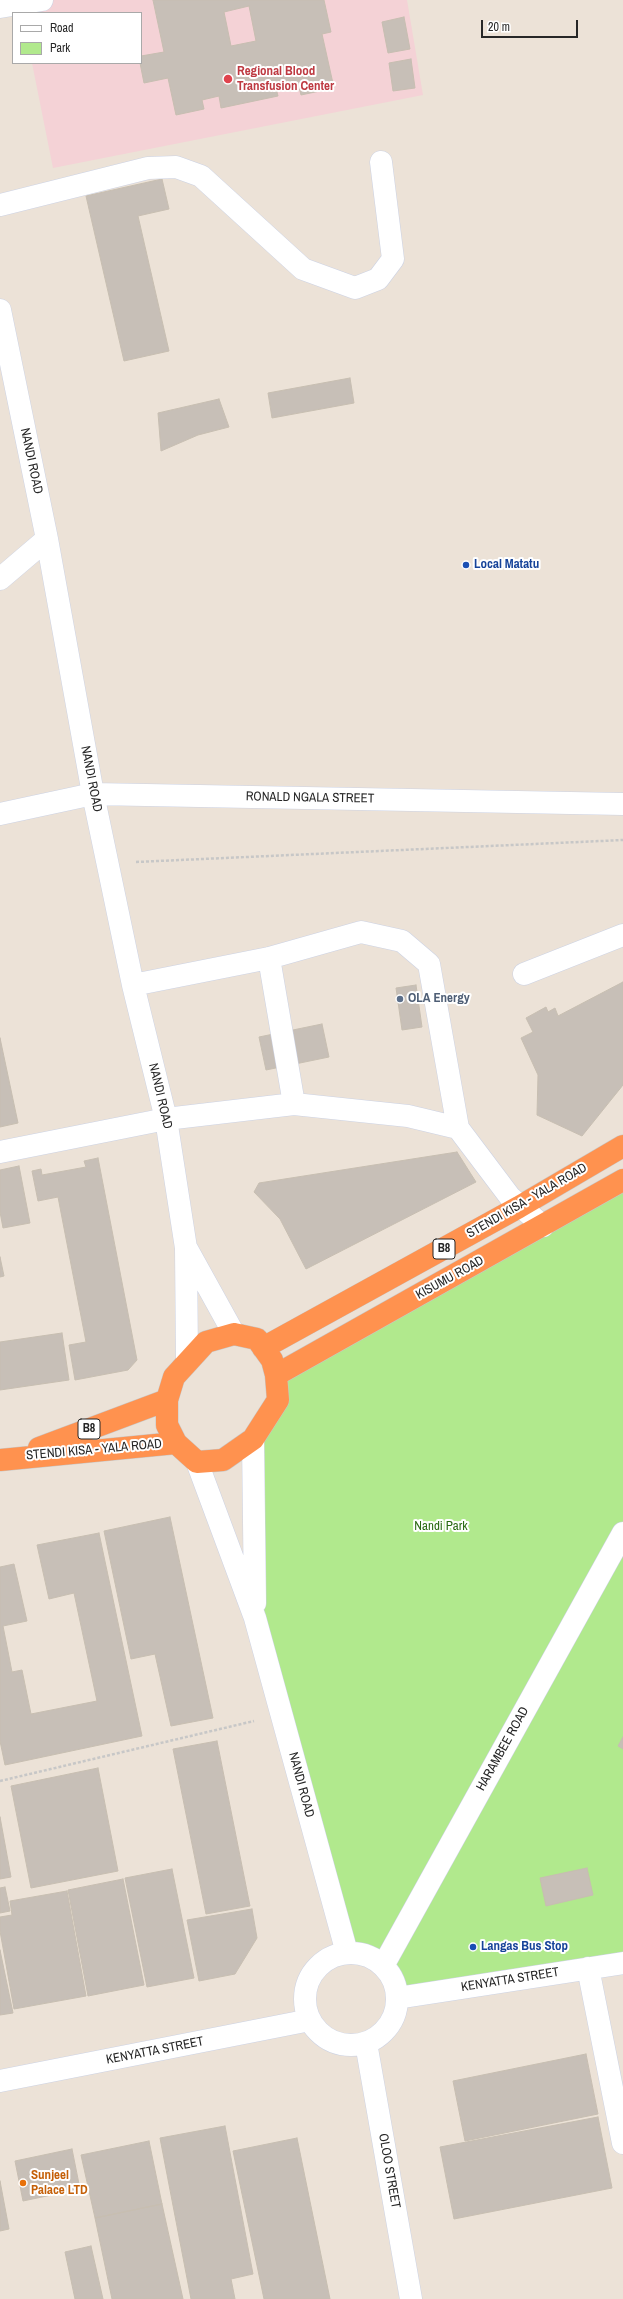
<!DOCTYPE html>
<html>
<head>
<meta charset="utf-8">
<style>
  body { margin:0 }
  #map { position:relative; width:623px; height:2299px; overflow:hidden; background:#ece2d7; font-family:"Archivo Narrow",sans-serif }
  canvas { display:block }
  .legend { position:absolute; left:12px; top:12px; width:130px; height:52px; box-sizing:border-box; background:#fff; border:1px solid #a9a9a9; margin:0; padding:5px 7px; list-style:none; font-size:12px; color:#272727 }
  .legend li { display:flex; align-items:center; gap:8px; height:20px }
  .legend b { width:20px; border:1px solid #a9a9a9 }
  .scale { position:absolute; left:481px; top:20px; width:97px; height:18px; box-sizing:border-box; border:2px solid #272727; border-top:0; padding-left:5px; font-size:12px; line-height:14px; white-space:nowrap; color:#272727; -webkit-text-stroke:3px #fff; paint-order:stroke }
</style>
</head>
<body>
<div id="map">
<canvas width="623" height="2299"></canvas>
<ul class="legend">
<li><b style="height:5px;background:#fff"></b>Road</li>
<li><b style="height:11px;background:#b1e98d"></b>Park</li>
</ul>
<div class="scale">20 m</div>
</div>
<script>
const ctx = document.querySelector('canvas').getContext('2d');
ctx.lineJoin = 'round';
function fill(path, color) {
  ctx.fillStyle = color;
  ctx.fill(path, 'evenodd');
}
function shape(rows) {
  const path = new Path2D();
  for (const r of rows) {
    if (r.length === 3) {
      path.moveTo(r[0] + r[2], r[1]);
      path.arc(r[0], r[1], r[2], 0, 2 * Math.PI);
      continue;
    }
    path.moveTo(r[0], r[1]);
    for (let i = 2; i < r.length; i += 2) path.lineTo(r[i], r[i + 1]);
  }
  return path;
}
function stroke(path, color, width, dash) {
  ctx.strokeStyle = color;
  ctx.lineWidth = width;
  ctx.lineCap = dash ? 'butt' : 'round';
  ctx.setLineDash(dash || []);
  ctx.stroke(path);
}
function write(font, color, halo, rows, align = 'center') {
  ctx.font = font + ' "Archivo Narrow",sans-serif';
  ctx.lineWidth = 4;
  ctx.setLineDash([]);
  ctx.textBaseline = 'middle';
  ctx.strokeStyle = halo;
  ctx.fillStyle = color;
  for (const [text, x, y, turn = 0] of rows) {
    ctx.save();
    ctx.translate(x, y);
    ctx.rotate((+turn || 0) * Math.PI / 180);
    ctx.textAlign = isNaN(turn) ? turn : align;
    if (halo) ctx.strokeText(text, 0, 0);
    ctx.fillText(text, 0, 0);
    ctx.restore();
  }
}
fill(shape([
  [19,0,407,0,423,95,53,168,32,63,141,63,141,13,22,13]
]), '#f4d2d6');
fill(shape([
  [623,1183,623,1958,403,1991,395,1971,380,1956,349,1946,261,1614,259,1440,281,1374]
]), '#b1e98d');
const building = shape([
  [153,0,324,0,331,32,322,34,334,88,301,95,298,83,276,88,278,96,221,108,219,96,202,100,204,109,176,115,168,78,144,83,140,63,141,56,164,52,153,0],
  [249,6,256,41,231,46,224,12,249,6],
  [404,17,410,49,388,53,382,22,404,17],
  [411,59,415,88,393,91,389,63,411,59],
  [162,179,169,209,138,216,169,351,124,361,86,196,162,179],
  [350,378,354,403,272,418,268,393,350,378],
  [219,399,229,427,198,435,161,451,158,413,219,399],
  [623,982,623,1085,582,1136,537,1115,538,1075,521,1038,533,1032,526,1018,546,1007,548,1012,555,1008,558,1016,623,982],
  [416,985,422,1027,402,1030,396,988,416,985],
  [322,1024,329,1057,266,1070,259,1037,322,1024],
  [0,1038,18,1123,0,1127,0,1038],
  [457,1152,476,1182,306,1269,280,1219,254,1192,259,1183,457,1152],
  [98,1158,137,1360,128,1370,75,1380,69,1345,86,1342,58,1197,38,1201,32,1171,41,1169,42,1175,86,1167,84,1161,98,1158],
  [19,1166,30,1223,3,1228,0,1212,0,1170,19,1166],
  [0,1257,4,1276,0,1277,0,1257],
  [62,1333,69,1380,0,1390,0,1342,62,1333],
  [170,1517,213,1718,171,1726,155,1654,131,1659,104,1531,170,1517],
  [99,1533,142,1736,5,1765,0,1741,0,1567,14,1564,27,1621,3,1626,12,1672,22,1670,31,1714,97,1701,74,1593,49,1599,37,1545,99,1533],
  [623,1737,623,1749,618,1746,623,1737],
  [217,1741,250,1906,206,1914,173,1749,217,1741],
  [98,1768,118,1871,31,1888,11,1786,98,1768],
  [0,1817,11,1877,0,1879,0,1817],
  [587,1868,593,1895,546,1906,540,1878,587,1868],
  [172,1869,194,1978,147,1987,125,1878,172,1869],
  [123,1879,144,1985,88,1996,68,1890,123,1879],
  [5,1887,10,1911,0,1913,0,1888,5,1887],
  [67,1891,86,1996,14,2009,0,1931,0,1917,12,1915,10,1901,67,1891],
  [252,1909,257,1938,235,1974,199,1981,187,1920,252,1909],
  [0,1950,13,2013,0,2015,0,1950],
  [586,2054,598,2114,465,2141,453,2081,586,2054],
  [598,2117,612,2188,454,2219,440,2147,598,2117],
  [225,2126,253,2274,231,2279,235,2299,191,2299,160,2138,225,2126],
  [297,2138,330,2299,264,2299,233,2151,297,2138],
  [149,2141,162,2204,95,2218,81,2155,149,2141],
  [72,2149,80,2189,23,2201,15,2161,72,2149],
  [0,2181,9,2229,0,2231,0,2181],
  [162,2204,183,2299,112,2299,95,2218,162,2204],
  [91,2246,103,2299,75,2299,65,2252,91,2246]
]);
fill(building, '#c7bfb7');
stroke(building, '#c7beb1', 1);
const minor = shape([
  [0,7,42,0],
  [0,205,148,168,176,167,201,176,303,269,355,288,378,279,393,259,381,162],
  [0,310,47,539,93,794,133,985,166,1119,186,1248,187,1361],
  [0,579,47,539],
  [0,814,93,794,623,804],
  [269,958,294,1104],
  [524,974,623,935],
  [133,985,269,958,361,932,402,941,429,964,458,1128],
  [0,1152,166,1119,294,1104,408,1116,458,1128,510,1197,543,1226],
  [187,1249,234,1334],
  [253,1439,255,1603],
  [197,1462,255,1618,347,1953],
  [351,1999,46],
  [383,1966,623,1533],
  [588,1968,623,2143],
  [397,1998,623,1963],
  [366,2043,411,2299],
  [0,2081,310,2020]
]);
const highway = shape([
  [234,1334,257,1339,272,1360,276,1375,278,1400,253,1439,223,1460,197,1462,176,1443,167,1425,167,1400,174,1377,206,1342,234,1334],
  [263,1348,519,1207,623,1146],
  [276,1375,623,1180],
  [39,1448,167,1400],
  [0,1460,176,1443]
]);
stroke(minor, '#ccd2e3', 23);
stroke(highway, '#c7c7c7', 23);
stroke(shape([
  [136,862,623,840],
  [0,1781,254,1721]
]), '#c7c7c7', 2.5, [3, 2]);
stroke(minor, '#fff', 22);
stroke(highway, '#ff924f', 22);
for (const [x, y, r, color] of [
  [228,79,5,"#e0444e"],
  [466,565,4,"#1a4fb4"],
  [400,999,4,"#5c6f8a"],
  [473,1947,4,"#1a4fb4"],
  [23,2183,4,"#e8710a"]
]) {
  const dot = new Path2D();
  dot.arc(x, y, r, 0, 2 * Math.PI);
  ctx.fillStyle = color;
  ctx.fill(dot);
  stroke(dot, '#fff', 1.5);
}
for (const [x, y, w] of [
  [444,1249,22],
  [89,1429,22]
]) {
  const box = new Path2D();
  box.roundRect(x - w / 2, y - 10, w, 20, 3);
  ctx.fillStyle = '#fff';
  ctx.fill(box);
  stroke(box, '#272727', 1);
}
write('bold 12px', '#272727', null, [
  ["B8",444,1249],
  ["B8",89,1429]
]);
write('bold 13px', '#be3a42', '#fff', [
  ["Regional Blood",237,72],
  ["Transfusion Center",237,87]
], 'left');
write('13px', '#272727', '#fff', [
  ["NANDI ROAD",31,461,78],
  ["NANDI ROAD",91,779,79],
  ["RONALD NGALA STREET",310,798,1],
  ["NANDI ROAD",160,1096,77],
  ["STENDI KISA - YALA ROAD",527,1201,-30],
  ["KISUMU ROAD",450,1278,-29],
  ["STENDI KISA - YALA ROAD",94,1450,-5],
  ["HARAMBEE ROAD",503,1749,-61],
  ["NANDI ROAD",301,1785,75],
  ["KENYATTA STREET",510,1980,-9],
  ["KENYATTA STREET",155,2051,-11],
  ["OLOO STREET",389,2171,80]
]);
write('bold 13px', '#164399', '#fff', [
  ["Local Matatu",474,565],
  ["Langas Bus Stop",481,1947]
], 'left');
write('bold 13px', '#4e5e75', '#fff', [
  ["OLA Energy",408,999]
], 'left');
write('13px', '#296912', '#fff', [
  ["Nandi Park",441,1527]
]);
write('bold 13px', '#c56008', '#fff', [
  ["Sunjeel",31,2176],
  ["Palace LTD",31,2191]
], 'left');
</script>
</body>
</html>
